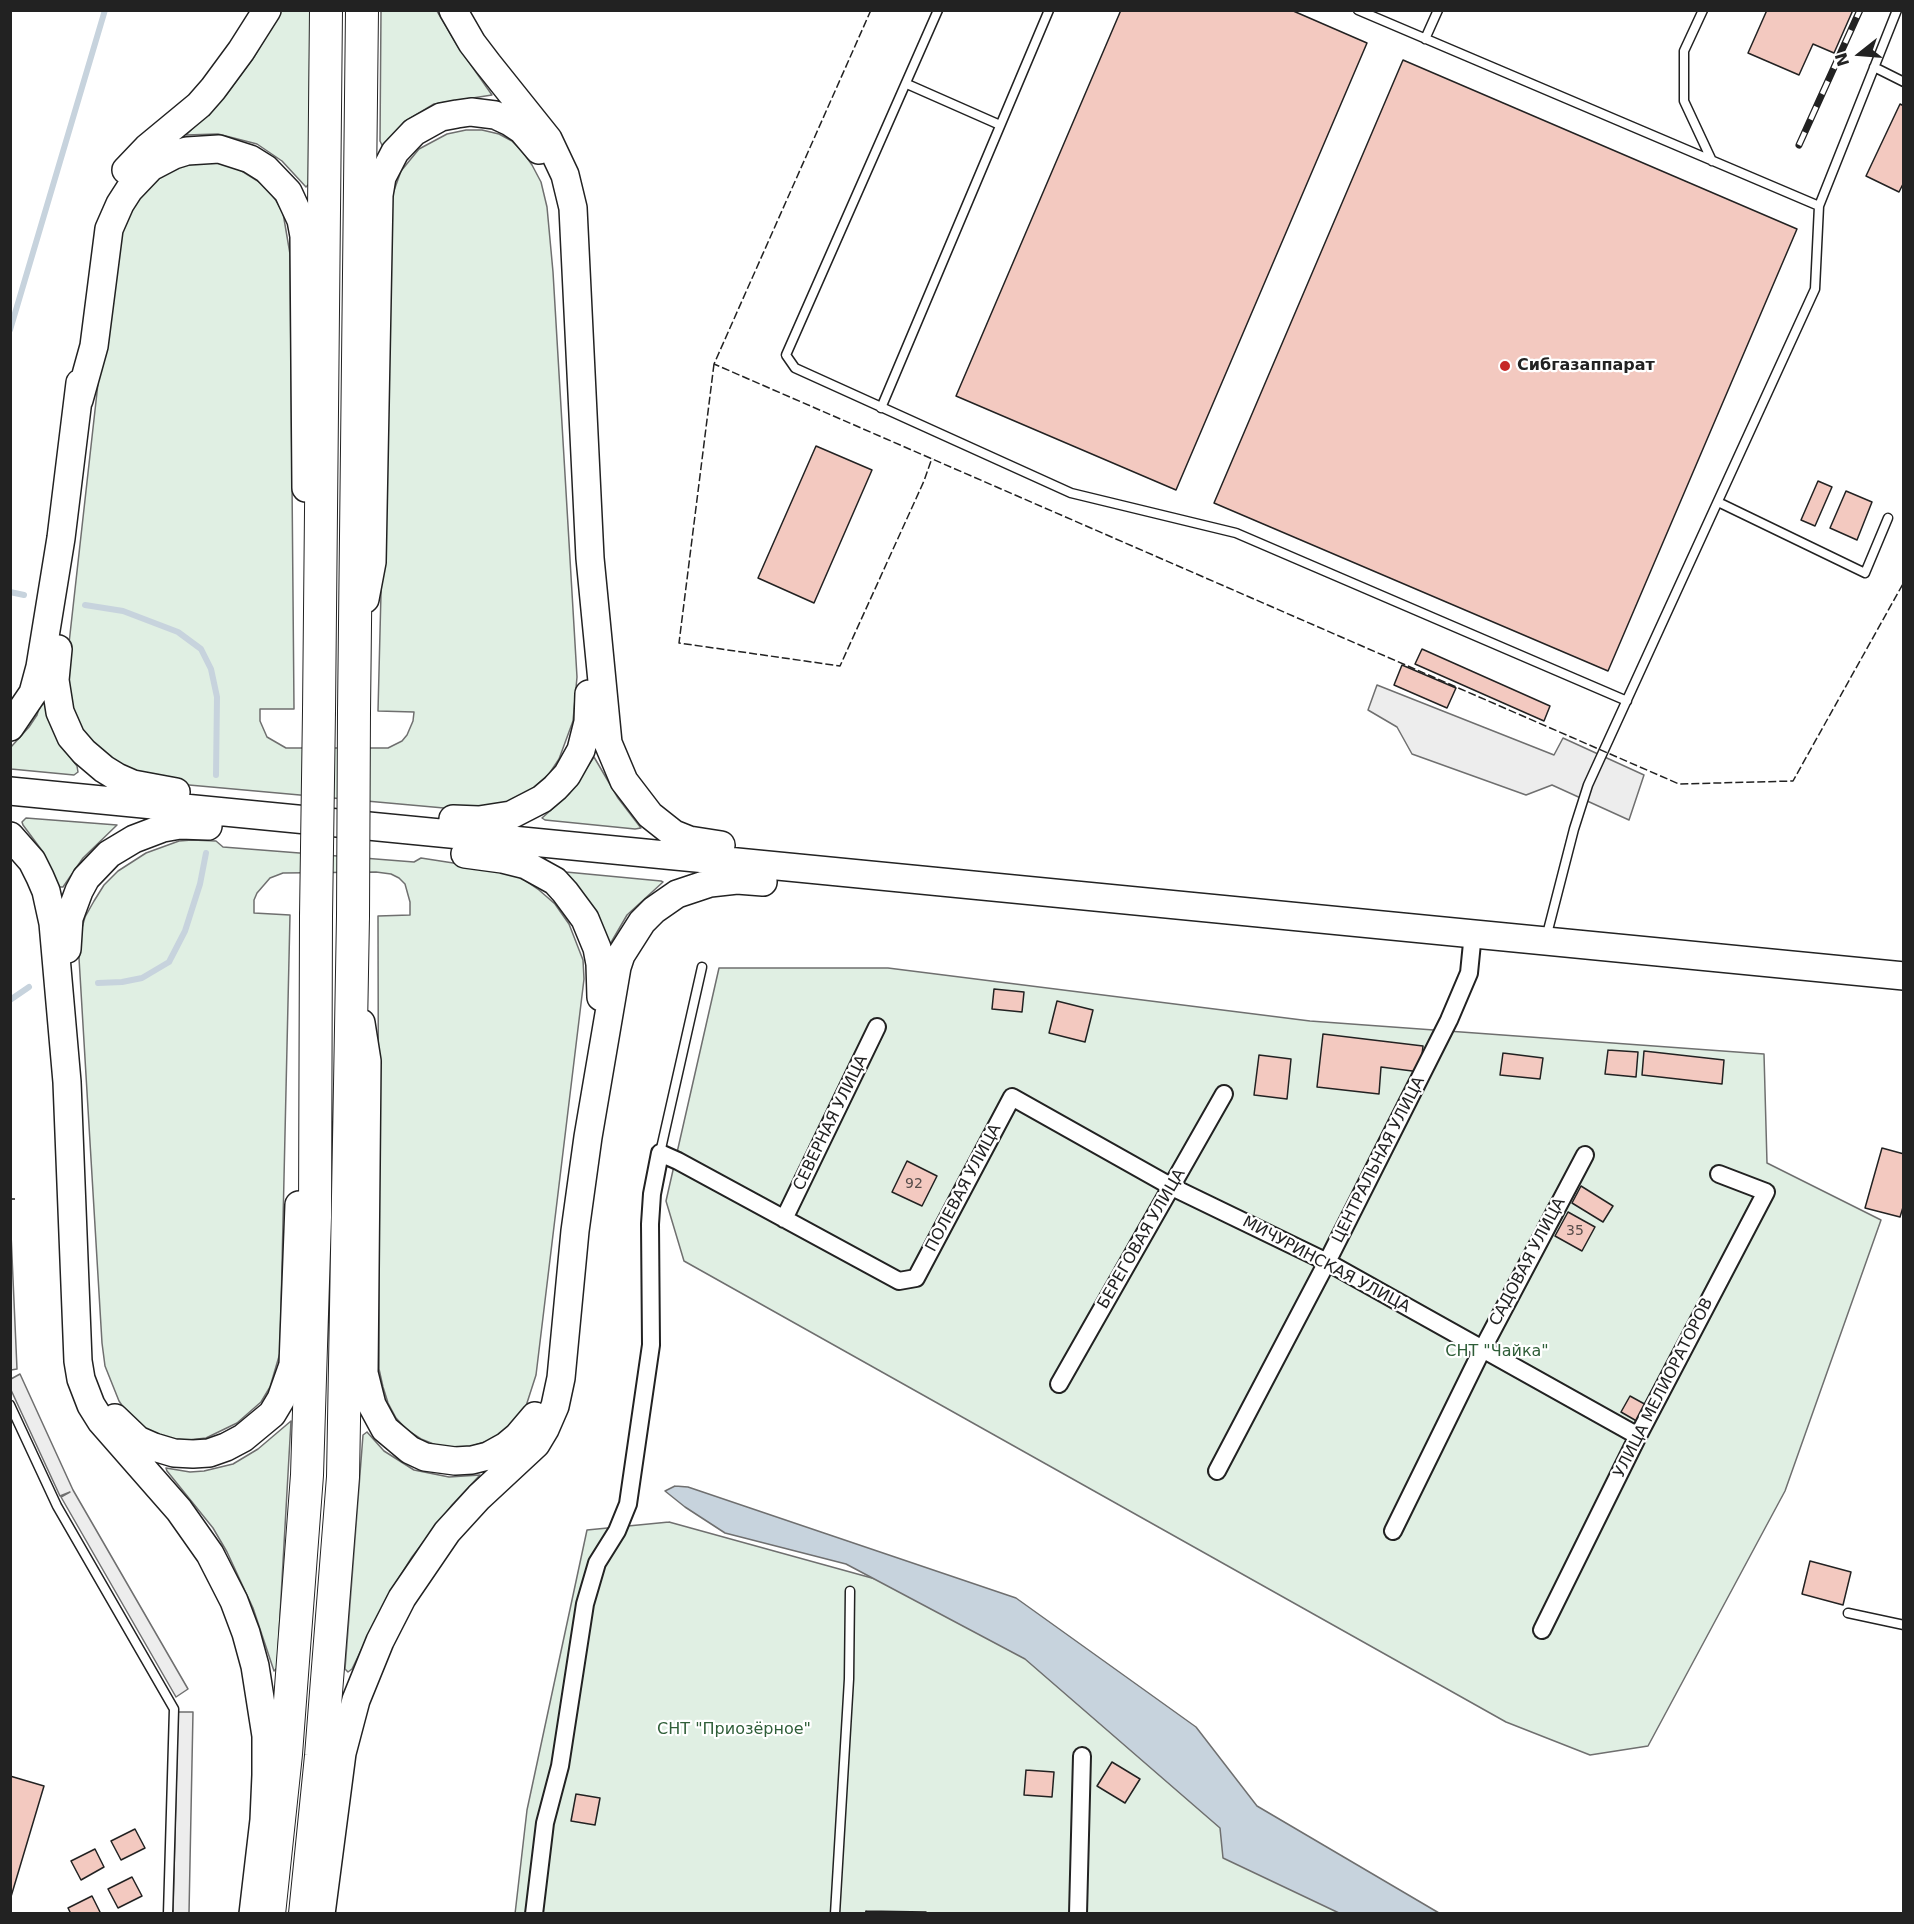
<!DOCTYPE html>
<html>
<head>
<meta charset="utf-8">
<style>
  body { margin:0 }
  #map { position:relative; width:1914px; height:1924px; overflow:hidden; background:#fff; font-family:"DejaVu Sans",sans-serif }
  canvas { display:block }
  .frame { position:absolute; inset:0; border:12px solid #222; pointer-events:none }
  .north { position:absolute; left:1830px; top:24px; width:60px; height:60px; -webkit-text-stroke:4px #fff; paint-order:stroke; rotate:253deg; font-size:16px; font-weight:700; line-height:24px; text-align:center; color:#222 }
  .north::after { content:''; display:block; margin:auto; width:21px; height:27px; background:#222; clip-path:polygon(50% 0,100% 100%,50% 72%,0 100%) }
</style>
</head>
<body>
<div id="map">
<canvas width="1914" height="1924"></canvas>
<div class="frame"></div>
<div class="north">N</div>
</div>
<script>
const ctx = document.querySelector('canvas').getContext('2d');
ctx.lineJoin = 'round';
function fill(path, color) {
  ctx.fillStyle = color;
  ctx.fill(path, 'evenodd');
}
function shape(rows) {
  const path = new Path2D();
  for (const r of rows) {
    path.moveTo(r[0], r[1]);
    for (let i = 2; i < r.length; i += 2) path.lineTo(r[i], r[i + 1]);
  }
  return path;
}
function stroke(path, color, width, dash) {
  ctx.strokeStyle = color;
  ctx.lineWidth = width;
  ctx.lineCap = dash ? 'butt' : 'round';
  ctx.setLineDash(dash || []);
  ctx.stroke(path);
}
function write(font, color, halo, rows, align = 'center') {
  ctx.font = font + ' "DejaVu Sans",sans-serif';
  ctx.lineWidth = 4.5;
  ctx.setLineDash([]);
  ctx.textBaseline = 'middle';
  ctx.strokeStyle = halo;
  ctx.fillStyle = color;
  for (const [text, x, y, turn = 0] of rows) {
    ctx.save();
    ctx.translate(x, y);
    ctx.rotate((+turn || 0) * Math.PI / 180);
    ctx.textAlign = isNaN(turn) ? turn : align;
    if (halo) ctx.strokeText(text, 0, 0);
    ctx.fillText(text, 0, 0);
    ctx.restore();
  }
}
const green = shape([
  [281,11,310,11,309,184,306,187,282,161,257,144,218,134,186,135,226,95,254,57,281,11],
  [381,11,437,11,457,45,492,95,434,104,404,122,383,147,380,141,381,11],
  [466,130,482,130,499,134,512,141,523,152,532,165,541,182,547,207,553,272,577,677,573,721,559,759,549,774,523,797,510,803,466,810,178,784,128,770,89,742,71,712,65,679,112,258,120,223,151,180,183,165,220,162,237,168,264,185,275,199,283,213,290,254,294,709,260,709,260,721,267,737,286,748,388,748,402,741,407,735,413,721,414,712,378,711,391,199,401,171,419,149,447,134,466,130],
  [41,702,45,703,48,719,63,748,77,766,78,772,74,775,11,769,11,747,29,727,37,715,41,702],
  [594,757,618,798,641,828,635,829,545,820,542,818,569,794,594,757],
  [26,818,117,825,83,858,63,887,59,887,43,852,23,825,22,822,26,818],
  [192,840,216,841,223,847,414,862,421,858,505,871,523,879,539,890,555,904,569,924,583,960,584,979,536,1375,526,1406,507,1429,494,1439,469,1447,452,1447,436,1445,421,1439,407,1430,396,1418,388,1403,383,1387,379,1369,378,916,410,915,410,902,405,884,399,878,391,874,376,872,283,873,270,878,257,893,254,900,254,913,290,915,280,1353,270,1387,261,1402,237,1423,206,1438,189,1440,170,1439,143,1428,130,1417,119,1401,105,1366,102,1343,79,958,80,935,85,917,94,901,104,885,118,871,146,853,179,841,192,840],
  [566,872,661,881,663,882,627,915,609,946,563,873,566,872],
  [719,968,888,968,1310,1021,1764,1054,1767,1163,1881,1220,1785,1491,1648,1746,1590,1755,1506,1722,684,1261,666,1201,719,968],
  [291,1421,277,1668,274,1671,253,1608,227,1552,213,1528,167,1471,166,1468,190,1472,204,1471,233,1464,258,1449,291,1421],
  [367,1432,384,1451,414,1470,449,1477,480,1475,452,1505,412,1557,387,1597,352,1669,348,1672,345,1669,363,1435,367,1432],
  [669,1522,995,1612,1397,1914,515,1914,527,1810,587,1530,669,1522]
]);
fill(green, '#e0efe3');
stroke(green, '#6f6f6f', 1.5);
const parking = shape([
  [1377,685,1554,755,1563,738,1644,775,1629,820,1552,785,1526,795,1412,754,1397,727,1368,710,1377,685],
  [10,1211,17,1369,11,1370,10,1370,10,1211],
  [20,1374,73,1490,188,1689,176,1697,61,1497,70,1492,60,1496,11,1390,11,1379,20,1374],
  [178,1712,193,1712,189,1913,173,1914,178,1712]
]);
fill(parking, '#ededed');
stroke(parking, '#6f6f6f', 1.5);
const water = shape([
  [675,1486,688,1487,1016,1598,1196,1727,1257,1806,1439,1913,1339,1913,1223,1858,1220,1828,1025,1659,846,1564,725,1533,685,1507,665,1491,675,1486]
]);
fill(water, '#c7d3dd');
stroke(water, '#6f6f6f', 1.5);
stroke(shape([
  [10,330,105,10],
  [10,592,24,595],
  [85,605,123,611,178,632,201,649,211,669,217,697,216,775],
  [98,983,122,982,142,978,169,962,185,931,200,884,206,853],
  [10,1000,29,987]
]), '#c7d3dd', 6);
const building = shape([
  [1121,10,1291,10,1367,43,1176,490,956,396,1121,10],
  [1767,10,1853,10,1834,53,1813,44,1799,75,1748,53,1767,10],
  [1403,60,1797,229,1608,671,1214,503,1403,60],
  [1900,104,1904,106,1904,182,1899,192,1866,176,1900,104],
  [816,446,872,470,814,603,758,578,816,446],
  [1818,481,1832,487,1815,526,1801,520,1818,481],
  [1846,491,1872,502,1857,540,1830,528,1846,491],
  [1422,649,1550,706,1544,721,1415,664,1422,649],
  [1402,665,1456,688,1447,708,1394,685,1402,665],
  [994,989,1024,992,1022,1012,992,1009,994,989],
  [1057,1001,1093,1010,1085,1042,1049,1033,1057,1001],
  [1323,1034,1423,1046,1420,1072,1381,1067,1379,1094,1317,1087,1323,1034],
  [1608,1050,1638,1052,1636,1077,1605,1074,1608,1050],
  [1644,1051,1724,1060,1722,1084,1642,1075,1644,1051],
  [1503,1053,1543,1058,1540,1079,1500,1075,1503,1053],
  [1259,1055,1291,1059,1287,1099,1254,1095,1259,1055],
  [1882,1148,1904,1154,1904,1204,1900,1217,1865,1208,1882,1148],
  [907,1161,937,1176,922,1206,892,1192,907,1161],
  [1581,1186,1613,1206,1603,1222,1572,1203,1581,1186],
  [1568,1212,1595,1227,1582,1251,1555,1236,1568,1212],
  [1630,1396,1650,1407,1640,1423,1621,1412,1630,1396],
  [1810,1561,1851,1572,1843,1605,1802,1594,1810,1561],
  [1112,1762,1140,1779,1125,1803,1097,1786,1112,1762],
  [1026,1770,1054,1772,1052,1797,1024,1795,1026,1770],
  [10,1776,44,1786,10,1900,10,1776],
  [576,1794,600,1798,595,1825,571,1821,576,1794],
  [135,1829,145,1848,121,1860,111,1841,135,1829],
  [95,1849,104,1867,81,1880,71,1861,95,1849],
  [132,1877,142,1896,118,1908,108,1889,132,1877],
  [92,1896,101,1914,71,1914,68,1908,92,1896],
  [866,1911,926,1912,925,1914,865,1914,866,1911]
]);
fill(building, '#f3c9c0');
stroke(building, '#222', 1.5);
const lane = shape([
  [938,10,786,355,795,368,1071,493,1236,533,1627,701],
  [1358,10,1819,206],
  [1703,10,1684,51,1684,101,1712,161],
  [1425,39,1438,10],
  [1874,67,1904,82],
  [907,84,1000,125],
  [881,408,1049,10],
  [1718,502,1865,573,1888,518],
  [1546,938,1574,829,1588,785,1815,289,1819,206,1897,10],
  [660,1153,702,967],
  [10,1405,57,1506,174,1709,168,1914],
  [1848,1613,1904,1625],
  [835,1914,849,1679,850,1591]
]);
const street = shape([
  [784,1219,877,1027],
  [1059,1384,1224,1094],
  [1217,1471,1327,1262,1449,1020,1469,973,1473,933],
  [1393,1531,1482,1350,1585,1155],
  [1542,1630,1638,1436,1766,1192,1719,1174],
  [534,1914,545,1823,560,1766,585,1604,597,1563,617,1531,628,1504,651,1345,650,1224,652,1194,660,1153,678,1161,899,1281,916,1278,1012,1097,1172,1187,1327,1262,1638,1436],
  [1078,1914,1082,1756]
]);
const primary = shape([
  [453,10,472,43,488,64,548,139,565,175,573,208,590,558,608,743,624,781,650,815,674,834,689,840,721,845],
  [126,170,147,148,199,105,213,89,241,51,267,10],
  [79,400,94,346,109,229,120,204,129,190,151,167,174,155,187,151,219,149,250,159,266,169,288,192,301,220,304,236,306,488],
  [365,599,372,562,379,195,382,177,395,152,414,132,441,117,457,114,471,112,495,115,510,122,522,130,539,150],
  [58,649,55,680,60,712,71,737,84,752,104,769,117,777,133,784,176,792],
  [10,727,33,693,40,667,61,538,80,383],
  [10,791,1904,976],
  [453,819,479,820,511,815,542,799,555,788,567,775,581,750,588,722,589,694],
  [10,836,32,861,40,877,46,891,53,923,67,1082,78,1361,81,1379,91,1405,101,1421,179,1510,210,1554,234,1601,246,1633,255,1666,266,1736,266,1775,264,1820,253,1914],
  [465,854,502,859,526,865,555,881,565,892,585,919,597,948,600,964,601,997],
  [67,949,69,918,79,891,86,878,109,854,134,839,163,828,180,825,208,826],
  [361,1023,367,1061,364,1373,372,1405,385,1429,410,1450,425,1457,455,1461,472,1460,488,1456,506,1446,518,1436,535,1416],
  [115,1418,138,1440,154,1447,174,1453,193,1454,209,1453,226,1447,243,1438,272,1414,281,1399,293,1365,299,1205],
  [321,1914,342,1753,356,1700,380,1641,402,1598,447,1532,479,1497,536,1444,545,1429,555,1406,561,1378,575,1231,588,1137,617,967,621,955,642,922,654,910,677,894,710,883,737,880,763,882]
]);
const highway = shape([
  [319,711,326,10],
  [354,711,362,10],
  [269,1914,286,1754,307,1475,315,1217,316,916],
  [305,1914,321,1756,343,1477,353,916]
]);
stroke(lane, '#222', 11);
stroke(street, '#222', 20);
stroke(primary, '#222', 30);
stroke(highway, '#222', 34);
stroke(lane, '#fff', 8);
stroke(street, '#fff', 16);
stroke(primary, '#fff', 27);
stroke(highway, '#fff', 32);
const rail = shape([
  [1799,145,1860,10]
]);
stroke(rail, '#222', 7);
stroke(rail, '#fff', 4.5, [14]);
const highwayBridge = shape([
  [316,916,319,711],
  [353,916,354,711]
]);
stroke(highwayBridge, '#222', 34, []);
stroke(highwayBridge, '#fff', 32);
stroke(shape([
  [871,10,714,364,1679,784,1793,781,1904,582],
  [714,364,679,643,840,666,924,481,932,458],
  [10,1199,15,1199]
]), '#222', 1.5, [8, 3]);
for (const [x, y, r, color] of [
  [1505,366,6,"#c62828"]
]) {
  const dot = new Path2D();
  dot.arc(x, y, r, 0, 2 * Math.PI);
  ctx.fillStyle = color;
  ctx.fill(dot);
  stroke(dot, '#fff', 2);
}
write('14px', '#564c4a', null, [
  ["92",914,1184],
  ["35",1575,1231]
]);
write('bold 16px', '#222', '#fff', [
  ["Сибгазаппарат",1517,366]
], 'left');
write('16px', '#222', '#fff', [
  ["СЕВЕРНАЯ УЛИЦА",831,1123,-64],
  ["ЦЕНТРАЛЬНАЯ УЛИЦА",1379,1160,-63],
  ["ПОЛЕВАЯ УЛИЦА",964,1188,-62],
  ["БЕРЕГОВАЯ УЛИЦА",1142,1239,-60],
  ["САДОВАЯ УЛИЦА",1528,1262,-62],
  ["МИЧУРИНСКАЯ УЛИЦА",1326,1265,28],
  ["УЛИЦА МЕЛИОРАТОРОВ",1664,1388,-63]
]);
write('16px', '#2f5e38', '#fff', [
  ["СНТ \"Чайка\"",1497,1352],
  ["СНТ \"Приозёрное\"",734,1730]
]);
</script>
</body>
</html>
